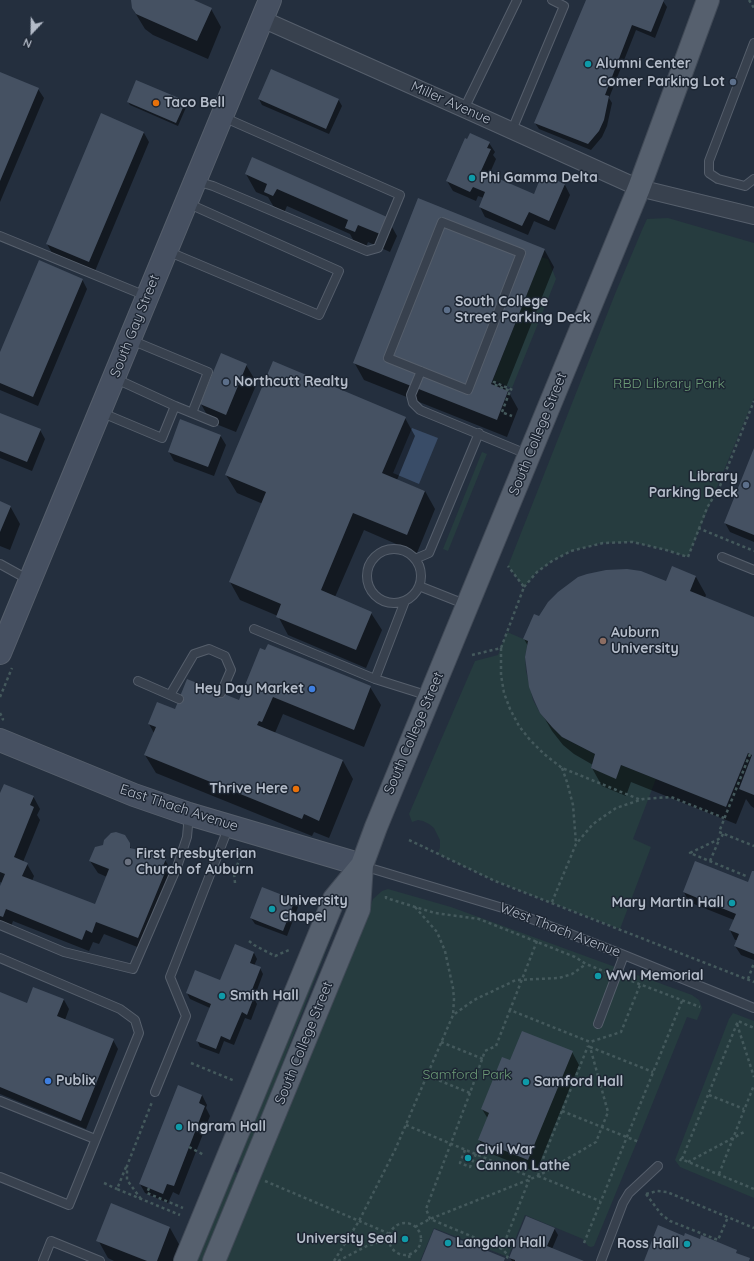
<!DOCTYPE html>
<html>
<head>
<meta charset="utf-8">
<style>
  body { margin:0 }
  #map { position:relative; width:754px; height:1261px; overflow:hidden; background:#242f3e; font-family:Quicksand,sans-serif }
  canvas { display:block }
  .north { position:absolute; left:12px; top:12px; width:40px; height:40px; -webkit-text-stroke:3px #1d2633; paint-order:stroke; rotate:202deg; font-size:11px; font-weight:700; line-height:16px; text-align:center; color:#b4bcc9 }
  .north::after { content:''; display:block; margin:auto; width:14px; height:18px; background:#b4bcc9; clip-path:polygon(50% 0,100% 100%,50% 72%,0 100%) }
</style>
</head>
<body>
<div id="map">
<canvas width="754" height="1261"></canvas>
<div class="north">N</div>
</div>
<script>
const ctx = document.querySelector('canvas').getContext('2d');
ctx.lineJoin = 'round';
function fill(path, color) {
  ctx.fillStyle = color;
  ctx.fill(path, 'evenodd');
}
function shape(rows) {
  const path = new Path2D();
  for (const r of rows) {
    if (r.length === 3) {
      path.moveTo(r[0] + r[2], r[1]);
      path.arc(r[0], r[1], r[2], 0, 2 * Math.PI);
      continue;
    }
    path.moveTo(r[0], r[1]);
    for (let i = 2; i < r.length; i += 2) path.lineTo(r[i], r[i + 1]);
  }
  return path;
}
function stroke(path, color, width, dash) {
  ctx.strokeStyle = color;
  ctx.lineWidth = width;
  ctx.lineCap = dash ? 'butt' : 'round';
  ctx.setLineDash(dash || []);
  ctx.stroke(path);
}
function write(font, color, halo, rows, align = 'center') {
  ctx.font = font + ' Quicksand,sans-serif';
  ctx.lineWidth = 3;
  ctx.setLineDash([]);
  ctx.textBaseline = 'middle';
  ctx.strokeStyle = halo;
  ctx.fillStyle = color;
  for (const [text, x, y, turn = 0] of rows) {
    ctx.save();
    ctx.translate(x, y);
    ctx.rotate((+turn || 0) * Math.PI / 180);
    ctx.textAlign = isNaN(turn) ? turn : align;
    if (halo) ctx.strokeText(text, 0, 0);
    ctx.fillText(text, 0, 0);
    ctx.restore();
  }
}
fill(shape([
  [668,218,754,243,754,398,688,557,666,550,633,542,602,543,571,551,552,561,537,572,524,587,508,566,615,294,642,230,647,219],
  [541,257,548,259,556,279,512,388,493,380],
  [482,452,487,454,448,551,443,549],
  [507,632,528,641,525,657,526,671,533,700,540,713,552,727,562,737,595,754,591,768,616,778,621,765,656,779,633,839,651,847,620,929,495,881,438,854,440,847,440,840,434,828,429,824,423,821,418,820,412,822,409,814,475,661,498,655],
  [388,889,451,907,692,995,699,1000,702,1008,697,1020,687,1017,641,1132,594,1246,591,1247,588,1246,583,1239,525,1215,508,1257,434,1228,420,1261,221,1261,351,958,373,899,382,891],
  [336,915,339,917,242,1168,236,1161],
  [733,1013,754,1021,754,1198,680,1167,675,1160,729,1019],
  [233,1169,239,1175,204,1261,196,1261]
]), '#263c3f');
fill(shape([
  [412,428,438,438,419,484,393,473]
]), '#394c67');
fill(shape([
  [132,0,191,0,211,9,221,27,208,59,153,35,145,29,134,11],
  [587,0,661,0,663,1,667,7,655,38,636,30,609,98,612,103,607,126,602,137,591,150,539,129,535,123],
  [0,73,38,89,44,98,0,202],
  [259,99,338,99,342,106,329,134,262,105],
  [128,102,185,102,187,105,178,126,130,105],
  [101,115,144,133,149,142,95,271,52,253,47,244],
  [489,143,495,152,493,155,496,159,489,175,534,195,543,176,565,185,570,195,555,230,534,221,528,235,485,217,480,207,484,198,478,196,476,201,453,191,447,181],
  [246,174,387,218,397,236,390,252,368,242,365,249,356,245,350,234,287,206,284,213,275,209,268,197,256,192],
  [544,249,554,267,505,390,508,391,518,409,507,437,364,380,354,362],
  [82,279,87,289,38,406,0,390,0,355],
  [246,365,257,383,236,432,211,422,201,404],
  [0,414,40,430,45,439,32,471,0,458],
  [405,418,415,436,397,480,425,491,435,509,417,553,364,530,335,597,371,613,382,630,366,668,288,635,278,616,240,600,230,582,263,504,237,493,226,475],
  [220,435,226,445,214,476,174,461,169,452],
  [754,451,754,542,730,532,725,523],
  [0,502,10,506,20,524,10,550,0,546],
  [696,577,706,595,705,598,754,618,754,808,751,806,746,799,736,824,631,782,626,796,602,786,592,768,593,765,574,754,563,745,552,731,534,700,528,646,524,639,539,617,667,582],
  [261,650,370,687,381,705,364,747,283,714,275,733,343,761,353,779,329,838,314,832,312,836,156,773,145,755,154,733,149,724,176,710,240,701],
  [0,794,33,796,40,809,37,815,40,820,23,862,27,864,34,876,32,881,95,906,107,877,98,873,90,861,104,846,124,836,132,850,165,860,172,872,145,950,104,934,99,944,93,942,89,951,13,921,10,929,0,925,0,889,2,883,0,882],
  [754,872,754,960,741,955,735,946,737,940,735,940,730,930,734,920,689,902,684,892,748,884],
  [294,901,298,907,287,936,255,924,251,918],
  [254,953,257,959,254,966,260,968,263,974,254,998,257,1004,251,1020,245,1018,234,1045,224,1041,219,1054,200,1047,197,1040,210,1008,190,999,187,993,196,971,221,981],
  [34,988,64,1000,69,1009,65,1020,113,1040,118,1049,86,1129,0,1094,0,993,27,1005],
  [572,1052,579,1065,536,1172,487,1152,479,1140,488,1119,482,1109,511,1061],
  [202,1095,207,1105,206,1108,210,1116,179,1195,173,1192,168,1203,145,1193,140,1184],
  [112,1205,170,1228,180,1246,174,1261,114,1261,108,1258,98,1240],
  [554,1228,558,1235,552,1249,582,1261,512,1261,510,1258]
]), '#0007');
fill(shape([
  [131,0,194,0,212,8,197,41,136,14,132,8],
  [586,0,664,0,651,32,632,25,605,95,609,96,604,120,599,131,588,144,534,123],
  [271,69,339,99,326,129,258,99],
  [0,72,39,88,0,181],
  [136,80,186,101,176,123,127,102],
  [101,113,144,132,89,262,46,244],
  [470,133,490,142,487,148,491,149,481,171,534,194,542,174,565,184,549,221,529,212,522,226,479,207,485,192,473,187,470,192,446,181,465,138,467,139],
  [252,157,387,217,380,234,358,225,355,232,345,228,348,220,277,189,273,196,264,192,267,184,245,174],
  [418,198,545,249,491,384,508,391,497,420,353,363],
  [39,260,83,279,33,397,0,383,0,352],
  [221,353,247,364,226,415,200,404],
  [273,361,406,417,382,473,425,491,407,535,353,513,321,590,372,612,356,650,276,617,281,604,229,582,266,492,225,475],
  [0,413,41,429,27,462,0,451],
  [180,419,221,435,208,467,168,452],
  [754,448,754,535,724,523],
  [0,501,11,506,0,532],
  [672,566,696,576,690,591,754,617,754,795,739,789,752,755,748,753,726,807,621,765,616,779,591,768,595,754,562,737,552,727,540,713,534,700,529,687,525,657,528,641,523,639,534,614,539,616,548,602,558,592,578,577,587,574,606,570,627,569,641,571,666,581],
  [268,644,371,686,354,730,273,697,262,722,259,721,257,725,343,760,319,821,304,814,302,819,144,755,156,727,148,724,157,702,175,709,187,679,239,700,260,648,265,650],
  [4,784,34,796,30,805,34,807,14,857,28,863,22,876,95,904,109,869,89,861,95,847,103,845,104,840,111,833,116,832,125,835,130,843,130,848,151,853,166,859,162,868,166,870,138,938,96,922,92,933,86,930,82,940,6,909,3,917,0,916,0,886,5,874,0,872,0,793],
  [695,861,748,882,752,871,754,871,754,954,734,946,739,934,729,930,736,914,683,892],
  [262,887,295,900,283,931,250,918],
  [235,944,254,952,250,963,261,967,250,995,254,997,247,1015,242,1012,230,1040,221,1036,216,1049,196,1041,211,1004,186,993,195,970,220,980],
  [33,987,64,999,57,1016,114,1039,81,1121,0,1087,0,992,27,1003],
  [522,1031,573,1051,528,1160,478,1140,489,1113,481,1109,502,1057,510,1060],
  [178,1085,202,1095,199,1103,205,1106,174,1186,167,1184,163,1194,139,1184],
  [111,1203,170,1227,157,1261,147,1261,96,1241],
  [526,1216,555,1228,547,1246,584,1261,515,1261,515,1260,509,1258],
  [658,1225,684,1236,685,1233,700,1239,701,1235,737,1250,736,1253,750,1258,749,1261,644,1261],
  [434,1229,505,1258,504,1261,421,1261]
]), '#455162');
const lane = shape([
  [754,43,709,161,709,173,718,179,745,186,754,179],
  [464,109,517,0],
  [512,130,564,6,552,0],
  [196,181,213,186,367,251,378,248,400,195,223,117],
  [442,222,521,253,468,390,388,358,442,222],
  [0,236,146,296],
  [167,251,319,315,339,271,187,203],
  [131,340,208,372,192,413],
  [421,371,411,395,413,403,420,410,529,455],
  [114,378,175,406],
  [100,412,162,438,175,406,214,422],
  [394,576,27],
  [722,557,754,570],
  [415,559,429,553,479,433],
  [0,564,29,580],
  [419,586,467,605],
  [254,629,375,679,429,696],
  [375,679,405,601],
  [138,681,179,699],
  [170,695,194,654,209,649,225,656,231,670,221,693],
  [363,866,506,909,624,955,754,1008],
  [0,925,64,952,133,969,177,867,187,837,189,814],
  [0,958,120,1009,135,1020,139,1033,69,1205,0,1177],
  [598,1024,624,955],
  [155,1092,186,1016,170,977,229,826],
  [0,1101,95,1139],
  [43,1261,51,1241,100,1261],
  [601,1261,623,1203,629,1193,658,1166]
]);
const street = shape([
  [262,19,464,109,639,188,754,216]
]);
const secondary = shape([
  [0,653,270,0],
  [0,740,134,795,189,814,362,865]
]);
const primary = shape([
  [185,1261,334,899,362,865],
  [214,1261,359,909,362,865,376,827,639,188,708,0]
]);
stroke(lane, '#565f6c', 10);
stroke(street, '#565f6c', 18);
stroke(secondary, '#565f6c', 24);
stroke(primary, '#414a57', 24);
stroke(shape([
  [749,0,754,8],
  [502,412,510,391,493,384,494,382,515,391],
  [504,413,512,416],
  [698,528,754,551],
  [524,587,537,572,552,561,571,551,603,543,633,542,666,550,688,557,707,508,720,486,754,401],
  [501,648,501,675,504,693,510,709,519,726,530,740,544,754,562,768,641,800],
  [472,655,501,648,524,587,508,566],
  [0,697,12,668],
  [0,713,3,719,2,720],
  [750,754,719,832,754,846],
  [562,768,567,782,573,805,576,843],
  [723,834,721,838,690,853,746,876],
  [409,840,495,881,754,982],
  [710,861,719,840],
  [235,883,234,873,240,858],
  [386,896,386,898,435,913,479,919,565,953,575,957,586,964,606,972],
  [552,902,576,844,593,824,616,808,643,799,671,797,724,818],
  [415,907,437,932,445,951,453,988,454,999,453,1015],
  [249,941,254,945,275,956,289,950],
  [537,941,510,1010,590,1042,621,1032,640,985],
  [626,979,700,1007],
  [748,979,754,963],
  [737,1024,754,1077],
  [441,1042,483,1059],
  [590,1047,653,1072],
  [191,1063,235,1081],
  [428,1076,470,1093,485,1051,496,1046,510,1010],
  [470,1093,426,1209,430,1219,502,1249,508,1255,506,1261],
  [709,1095,744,1109],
  [562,1111,639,1142],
  [406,1125,533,1178],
  [189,1147,204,1155],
  [465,1150,460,1163,470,1167,476,1154],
  [682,1159,738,1021,754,1028],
  [680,1161,681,1159,754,1189],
  [688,1162,746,1131],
  [126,1167,117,1189,180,1215],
  [719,1174,754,1085],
  [538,1176,544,1156,588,1046],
  [538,1176,600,1201],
  [265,1181,390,1234],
  [104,1183,117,1189],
  [149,1188,147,1193,183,1208],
  [646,1194,657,1191,667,1192,754,1228],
  [646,1194,661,1214,670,1221,718,1240,728,1217],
  [141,1199,127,1180,127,1166,152,1102],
  [405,1239,16],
  [415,1227,430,1219,538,1176,596,1142,608,1112,590,1047,588,1046],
  [584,1243,682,1001],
  [502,1249,529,1180],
  [409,1255,410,1261],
  [334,1261,359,1221,395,1150,453,1015,474,1000,516,980,559,978,572,974,586,964],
  [338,1261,367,1246,389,1239]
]), '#44595c', 2.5, [3, 3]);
stroke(lane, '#38414e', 8);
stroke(street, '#38414e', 16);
stroke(secondary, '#465061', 22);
stroke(primary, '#56606e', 22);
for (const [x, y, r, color] of [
  [588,64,4,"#0f9aa8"],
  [733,82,4,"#5c6f8a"],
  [156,103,4,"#e8710a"],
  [472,178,4,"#0f9aa8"],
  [447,310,4,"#5c6f8a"],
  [226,382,4,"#5c6f8a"],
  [746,485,4,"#5c6f8a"],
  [603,641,4,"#8d6e63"],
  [312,689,4,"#3f7fe0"],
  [296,789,4,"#e8710a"],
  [128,862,4,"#6b7280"],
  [732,903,4,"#0f9aa8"],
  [272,909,4,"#0f9aa8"],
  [598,976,4,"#0f9aa8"],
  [222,996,4,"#0f9aa8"],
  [48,1081,4,"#3f7fe0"],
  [526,1082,4,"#0f9aa8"],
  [179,1127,4,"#0f9aa8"],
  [468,1158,4,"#0f9aa8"],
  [405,1239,4,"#0f9aa8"],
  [448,1243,4,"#0f9aa8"],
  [687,1244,4,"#0f9aa8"]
]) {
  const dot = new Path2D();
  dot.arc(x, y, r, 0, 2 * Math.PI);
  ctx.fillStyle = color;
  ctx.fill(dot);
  stroke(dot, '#1d2633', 1.5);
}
write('bold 14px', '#b4bcc9', '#1d2633', [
  ["Alumni Center",596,64],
  ["Comer Parking Lot",725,82,"right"],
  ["Taco Bell",164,103],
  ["Phi Gamma Delta",480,178],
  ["South College",455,302],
  ["Street Parking Deck",455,318],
  ["Northcutt Realty",234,382],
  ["Library",738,477,"right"],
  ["Parking Deck",738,493,"right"],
  ["Auburn",611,633],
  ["University",611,649],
  ["Hey Day Market",304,689,"right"],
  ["Thrive Here",288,789,"right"],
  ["First Presbyterian",136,854],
  ["Church of Auburn",136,870],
  ["University",280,901],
  ["Chapel",280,917],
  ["Mary Martin Hall",724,903,"right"],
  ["WWI Memorial",606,976],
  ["Smith Hall",230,996],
  ["Publix",56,1081],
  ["Samford Hall",534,1082],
  ["Ingram Hall",187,1127],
  ["Civil War",476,1150],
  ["Cannon Lathe",476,1166],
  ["University Seal",397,1239,"right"],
  ["Langdon Hall",456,1243],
  ["Ross Hall",679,1244,"right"]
], 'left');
write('14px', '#b4bcc9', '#1d2633', [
  ["Miller Avenue",451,103,24],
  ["South Gay Street",135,326,-68],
  ["South College Street",538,434,-68],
  ["South College Street",414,733,-67],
  ["East Thach Avenue",179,808,18],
  ["West Thach Avenue",560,930,21],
  ["South College Street",304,1043,-68]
]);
write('14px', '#6b9a76', '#1d2633', [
  ["RBD Library Park",669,384],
  ["Samford Park",467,1075]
]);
</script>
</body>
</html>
